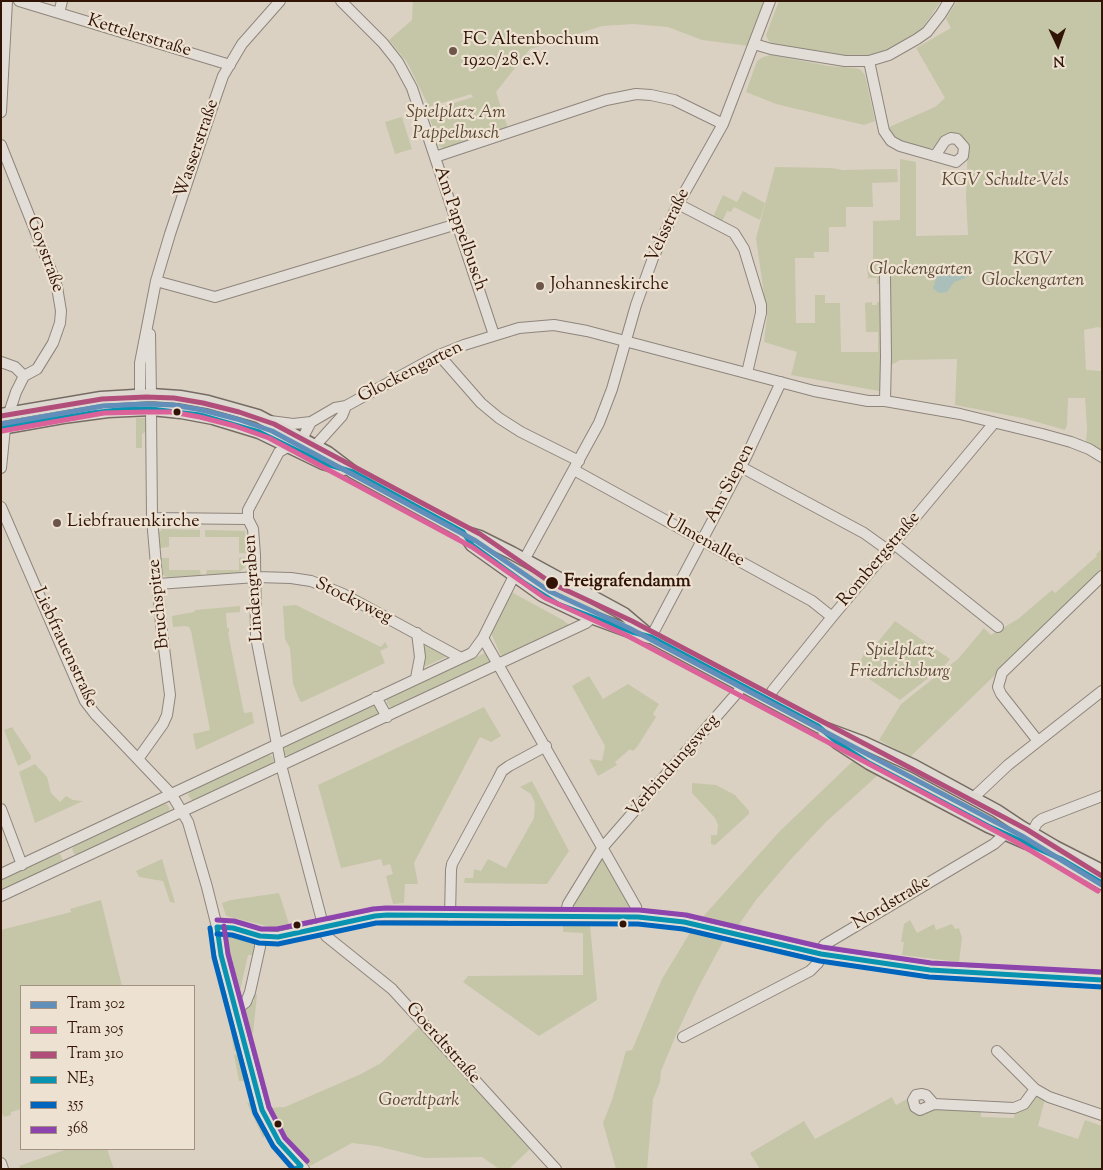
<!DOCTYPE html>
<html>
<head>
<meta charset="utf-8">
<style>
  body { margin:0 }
  #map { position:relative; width:1103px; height:1170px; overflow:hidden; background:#dad1c3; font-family:"Sorts Mill Goudy",serif }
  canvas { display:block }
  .frame { position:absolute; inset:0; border:2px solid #321407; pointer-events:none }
  .legend { position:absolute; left:20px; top:985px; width:175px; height:165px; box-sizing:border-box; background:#ede2d2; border:1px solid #a29081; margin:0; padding:6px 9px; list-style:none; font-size:15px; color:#321407 }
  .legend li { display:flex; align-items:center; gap:10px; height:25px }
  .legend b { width:25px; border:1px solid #a29081 }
  .north { position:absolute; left:1033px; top:20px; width:50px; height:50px; -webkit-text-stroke:4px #ede2d2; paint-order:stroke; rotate:177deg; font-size:14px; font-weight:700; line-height:20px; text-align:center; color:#321407 }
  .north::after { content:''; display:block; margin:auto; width:18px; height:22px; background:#321407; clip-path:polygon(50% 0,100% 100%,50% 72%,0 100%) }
</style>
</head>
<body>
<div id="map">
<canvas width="1103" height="1170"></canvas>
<div class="frame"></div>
<ul class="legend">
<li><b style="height:6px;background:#628fba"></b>Tram 302</li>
<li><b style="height:6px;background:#db6198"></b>Tram 305</li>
<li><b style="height:6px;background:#b14e7a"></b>Tram 310</li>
<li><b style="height:6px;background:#0893b0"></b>NE3</li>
<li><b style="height:6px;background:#0065bd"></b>355</li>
<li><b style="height:6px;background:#8e44ad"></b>368</li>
</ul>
<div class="north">N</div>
</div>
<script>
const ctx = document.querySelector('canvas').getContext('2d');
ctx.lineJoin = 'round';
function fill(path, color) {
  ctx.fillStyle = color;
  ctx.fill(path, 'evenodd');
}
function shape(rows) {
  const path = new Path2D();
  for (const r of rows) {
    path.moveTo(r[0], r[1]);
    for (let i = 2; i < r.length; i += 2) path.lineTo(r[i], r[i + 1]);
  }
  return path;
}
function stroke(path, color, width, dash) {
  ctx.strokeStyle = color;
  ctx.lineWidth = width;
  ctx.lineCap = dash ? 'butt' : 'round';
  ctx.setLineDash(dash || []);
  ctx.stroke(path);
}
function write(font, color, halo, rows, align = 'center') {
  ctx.font = font + ' "Sorts Mill Goudy",serif';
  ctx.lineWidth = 4.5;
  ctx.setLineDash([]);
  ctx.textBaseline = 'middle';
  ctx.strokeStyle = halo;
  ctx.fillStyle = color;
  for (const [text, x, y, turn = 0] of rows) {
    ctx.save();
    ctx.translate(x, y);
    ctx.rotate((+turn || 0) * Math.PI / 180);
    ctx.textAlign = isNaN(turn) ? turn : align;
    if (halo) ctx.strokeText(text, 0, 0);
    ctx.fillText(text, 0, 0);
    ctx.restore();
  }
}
fill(shape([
  [413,1,764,1,749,46,702,40,668,27,633,24,602,26,530,49,496,92,508,128,487,135,487,133,479,136,477,138,445,149,439,146,430,119,432,110,473,97,471,94,429,107,407,62,389,40,412,20],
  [779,1,941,1,919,33,901,45,882,53,868,56,844,56,795,49,773,44,768,40,766,35],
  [957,1,1102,1,1102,453,1086,443,1087,428,1085,398,1068,398,1067,425,1065,430,1023,418,955,405,957,359,900,360,890,366,890,393,791,375,797,352,764,342,767,316,756,238,775,167,831,168,843,170,897,169,898,182,872,183,873,207,846,207,846,227,829,227,829,252,814,252,814,258,795,258,796,323,815,323,815,295,825,295,825,303,840,303,841,352,878,352,878,332,866,332,865,303,872,302,872,305,877,305,877,302,881,302,880,284,877,284,877,278,868,278,867,265,873,264,873,221,900,220,900,159,916,162,916,236,968,235,966,198,968,142,962,137,932,148,925,149,897,142,887,128,935,107,945,98,916,48,951,28,946,19],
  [1098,327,1101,328,1101,371,1086,370,1084,330],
  [771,55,829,66,856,68,861,70,865,75,875,121,864,125,776,104,746,92,757,61,763,57],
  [402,117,412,149,395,154,385,122],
  [743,191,765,203,760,220,734,207,731,212,727,211,722,222,713,217,723,195,737,202],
  [136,418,148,418,149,430,142,434,142,448,136,448],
  [162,529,200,530,200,537,169,537,169,547,160,548,159,533],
  [205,530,245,531,246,553,239,553,239,537,205,537],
  [1102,549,1102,572,910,757,879,740,901,704,958,659,984,628,991,635,1018,619,1052,590,1055,593,1097,556,1096,554],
  [246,557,245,567,239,573,207,575,206,573,207,570,239,570,239,558],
  [161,558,169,558,169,570,200,570,201,576,167,577,163,575],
  [510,593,513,593,563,620,569,625,502,658,491,633],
  [296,605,381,647,385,642,388,647,380,651,385,663,302,702,300,701,293,684,290,648,285,639,283,606],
  [240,606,240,612,226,613,227,628,229,628,229,632,228,633,244,713,252,712,254,723,196,750,193,734,210,730,191,631,189,627,185,626,173,627,172,616,194,612,195,610],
  [895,621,950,659,945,665,900,700,856,670,865,652,868,654],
  [426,644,447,656,446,657,424,667,423,648],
  [485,653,490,659,489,663,392,709,387,703,387,699],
  [589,676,603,699,628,684,659,704,653,714,656,717,637,747,633,751,630,749,615,762,617,765,598,776,589,759,602,761,605,746,572,686],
  [373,705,377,707,379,715,290,756,285,755,284,751,285,746],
  [484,707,501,736,491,742,480,737,414,863,418,884,405,884,404,903,393,904,386,876,393,874,390,864,383,866,381,859,341,868,318,785],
  [12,727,31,756,31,759,18,766,4,730],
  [267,754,272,756,274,760,272,765,194,801,191,799,188,795,190,791],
  [854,760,878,775,826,822,792,858,756,900,740,923,739,929,700,920,779,832],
  [35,764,47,777,51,793,60,802,66,796,73,800,83,801,35,823,19,772],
  [532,781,569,851,547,884,464,883,465,878,473,878,474,869,481,871,488,859,506,868,534,818,535,803,531,794,520,787],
  [692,783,716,785,735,795,749,811,749,814,715,845,711,844,711,835,717,835,718,825,715,818,692,793],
  [160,803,167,804,170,809,165,815,79,855,74,854,72,849,75,844],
  [55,853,60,854,63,860,60,864,1,891,1,879],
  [162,859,175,903,170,902,163,881,139,877,136,871],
  [601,859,603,859,630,907,571,907],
  [279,893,290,927,279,929,226,916,222,903,231,900],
  [101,900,122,986,21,986,21,1109,11,1112,11,1115,4,1117,1,1111,1,930,71,912,70,909],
  [910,920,917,933,934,924,936,930,952,924,955,929,959,928,962,938,959,962,902,955,904,942,901,942,904,924],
  [563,925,590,925,597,1000,539,1036,463,982,468,976,583,975,583,933,563,932],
  [691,931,725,938,698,988,676,1035,661,1071,660,1082,653,1099,647,1169,616,1169,603,1123,612,1100,626,1051,632,1050,662,979],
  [231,932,253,938,255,942,255,955,248,955,239,995,246,996,242,1002,238,1001,224,952,224,941,226,935],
  [254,995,257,995,253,1033,245,1034,241,1015,254,1001],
  [228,999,242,1050,234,1051,226,1000],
  [421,1025,489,1103,532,1147,509,1169,499,1169,482,1157,425,1158,377,1146,352,1143,310,1166,297,1153,280,1125,282,1124,279,1119,277,1121,274,1116,270,1116,267,1108,285,1107,361,1074,381,1063],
  [242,1054,249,1079,248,1081,239,1081,234,1055],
  [1037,1094,1045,1099,1038,1126,1078,1139,1085,1120,1102,1126,1102,1169,760,1169,750,1153,804,1121,815,1139,892,1097,896,1105,911,1097,928,1111,935,1109,981,1110,981,1117,1014,1118,1015,1112,1021,1111,1026,1108],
  [247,1103,252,1103,256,1105,267,1132,263,1138],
  [67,1149,107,1149,114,1169,20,1169,19,1166]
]), '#c5c5a7');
fill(shape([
  [941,264,962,266,967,271,965,278,954,282,947,292,941,293,937,292,933,288]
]), '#aabfba');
const minor = shape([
  [19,1,230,65],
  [341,1,383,43,398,62,412,88,494,335],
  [59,13,62,1],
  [754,44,771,49,845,61,869,61,889,55,917,39,927,32,941,14,949,1],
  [869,61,884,131,891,141,900,146,956,162,963,156,964,147,957,139,951,138,945,141,935,156],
  [1,112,7,1],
  [1,145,52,273,57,287,61,311,60,323,53,343,37,369,24,376,16,392,9,413],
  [435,157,606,100,636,94,651,95,674,100,723,124],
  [678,204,734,233,744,249,761,305,761,313,747,373],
  [156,281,215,297,457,224],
  [150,334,151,395],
  [439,355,481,403,499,418,521,432,579,461],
  [1,362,15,367,24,376],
  [140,395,140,363,156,281,170,234,214,102,223,76,242,44,280,1],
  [885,401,886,356,885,275],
  [270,421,293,424,311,422,335,408,346,406,439,355,464,345,519,328,554,325,587,331,814,391,868,401,885,401,960,414,1042,434,1071,442,1089,449,1102,457],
  [311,422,302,439,279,452,248,510,248,519,253,529,255,555,256,637,281,765,326,936,392,989,556,1169],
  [309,446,315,446,342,416,346,406],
  [741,467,864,533,889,551],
  [1,468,5,428],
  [574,470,812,601,832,617],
  [1,507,85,701,95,714,172,795,188,822,207,887,217,927,221,955,262,1110,279,1142,304,1169],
  [152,518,248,519],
  [894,544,998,627],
  [524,560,599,423,612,389,636,305,653,258,678,204,723,124,770,1],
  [158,584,256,577,291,578,311,581,343,594,461,658],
  [651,637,746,457,781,382],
  [483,638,636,907,638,917],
  [416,678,420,657,417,633],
  [376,697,387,717],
  [768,699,773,690,832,617,994,423],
  [1038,741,1001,694,998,687,1002,673,1102,576],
  [138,759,163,724,167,715,170,695,161,624,152,518,151,409],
  [973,798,1008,765,1102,691],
  [1,809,22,865],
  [1031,834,1037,823,1042,819,1102,796],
  [1,874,472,653,483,638,514,576],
  [1,896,586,623,593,617],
  [450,916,451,870,452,864,498,779,502,771,509,766,546,746],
  [565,916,568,904,603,847,743,686],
  [217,927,233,928,260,936,278,937,375,916,387,915,638,917,684,922,821,954,930,970,1102,980],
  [236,1010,246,1002,250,992,260,947,260,936],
  [683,1037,810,971,818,963,824,945,994,844,1005,834],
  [997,1051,1035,1089,1049,1097,1102,1115],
  [934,1104,920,1110,915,1107,913,1100,916,1095,922,1094,926,1095,934,1104,1014,1108,1024,1104,1035,1089],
  [1,1163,3,1169]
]);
const major = shape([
  [1,415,101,398,151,395,180,397,208,402,258,416,328,453,353,472,463,532,480,537,512,553,624,614,651,637,818,726,864,743,914,766,997,811,1021,827,1055,847,1102,871],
  [1,428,63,417,108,411,151,409,181,412,213,418,259,432,323,463,344,469],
  [463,532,472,545,542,595,580,613,632,632,649,637],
  [824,731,838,743,869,763,988,826,1027,843,1061,859,1102,883]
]);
stroke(minor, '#8e857c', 12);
stroke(major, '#766c63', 15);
stroke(minor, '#e2ded7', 10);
stroke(major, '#ddd9d1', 12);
stroke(shape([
  [1,428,92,413,126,409,151,409,200,415,259,432,323,463,353,472,463,532,472,545,523,582,558,604,632,632,651,637,818,726,838,743,869,763,988,826,1061,859,1102,883],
  [295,1169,301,1166,279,1142,262,1110,221,955,217,927,233,928,260,936,278,937,375,916,387,915,638,917,684,922,821,954,930,970,1102,980]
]), '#0893b0', 5);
stroke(shape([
  [210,928,214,957,255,1113,273,1146,293,1169],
  [217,934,232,935,259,943,278,944,376,923,387,923,638,924,683,929,820,961,929,977,1102,987]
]), '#0065bd', 5);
stroke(shape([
  [217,920,234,921,261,929,277,929,373,909,386,908,639,910,686,915,822,947,931,963,1102,972],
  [224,926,228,954,269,1107,285,1138,307,1161]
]), '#8e44ad', 5);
stroke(shape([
  [1,424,103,406,146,404,173,405,202,410,237,419,272,431,476,541,549,591,629,628,1022,836,1102,885]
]), '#628fba', 5);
stroke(shape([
  [2,431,104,413,146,412,172,412,200,417,235,426,269,438,472,547,545,598,626,635,1018,843,1098,891]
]), '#db6198', 5);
stroke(shape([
  [1,416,102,399,146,397,174,398,203,403,239,412,274,424,480,534,553,584,632,621,1026,829,1102,876]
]), '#b14e7a', 5);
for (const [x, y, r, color] of [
  [453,51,5,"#6d5649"],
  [540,286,5,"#6d5649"],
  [177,412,4.5,"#321407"],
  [57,523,5,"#6d5649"],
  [552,583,7,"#321407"],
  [623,924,4.5,"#321407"],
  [297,925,4.5,"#321407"],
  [278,1124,4.5,"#321407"]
]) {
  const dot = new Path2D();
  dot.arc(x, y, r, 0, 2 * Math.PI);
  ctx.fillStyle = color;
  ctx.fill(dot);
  stroke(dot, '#ede2d2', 2);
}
write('18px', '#321407', '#ede2d2', [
  ["Kettelerstraße",139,37,17],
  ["Wasserstraße",198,149,-71],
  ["Velsstraße",669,226,-65],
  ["Am Pappelbusch",459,229,71],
  ["Goystraße",44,255,70],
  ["Glockengarten",411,373,-27],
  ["Am Siepen",731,484,-63],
  ["Ulmenallee",704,542,29],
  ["Rombergstraße",880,560,-50],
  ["Lindengraben",255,588,-94],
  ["Stockyweg",353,602,26],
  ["Bruchspitze",160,604,-96],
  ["Liebfrauenstraße",64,648,65],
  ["Verbindungsweg",674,767,-49],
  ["Nordstraße",892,904,-31],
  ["Goerdtstraße",442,1044,48]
]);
write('18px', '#321407', '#ede2d2', [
  ["FC Altenbochum",463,41],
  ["1920/28 e.V.",463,62],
  ["Johanneskirche",550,286],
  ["Liebfrauenkirche",67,523]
], 'left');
write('italic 18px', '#594630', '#ede2d2', [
  ["Spielplatz Am",456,114],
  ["Pappelbusch",456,135],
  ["KGV Schulte-Vels",1005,182],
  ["KGV",1033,261],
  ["Glockengarten",1033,282],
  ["Glockengarten",921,271],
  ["Spielplatz",900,652],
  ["Friedrichsburg",900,673],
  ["Goerdtpark",419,1102]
]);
write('bold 18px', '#321407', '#ede2d2', [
  ["Freigrafendamm",564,583]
], 'left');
</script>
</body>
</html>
